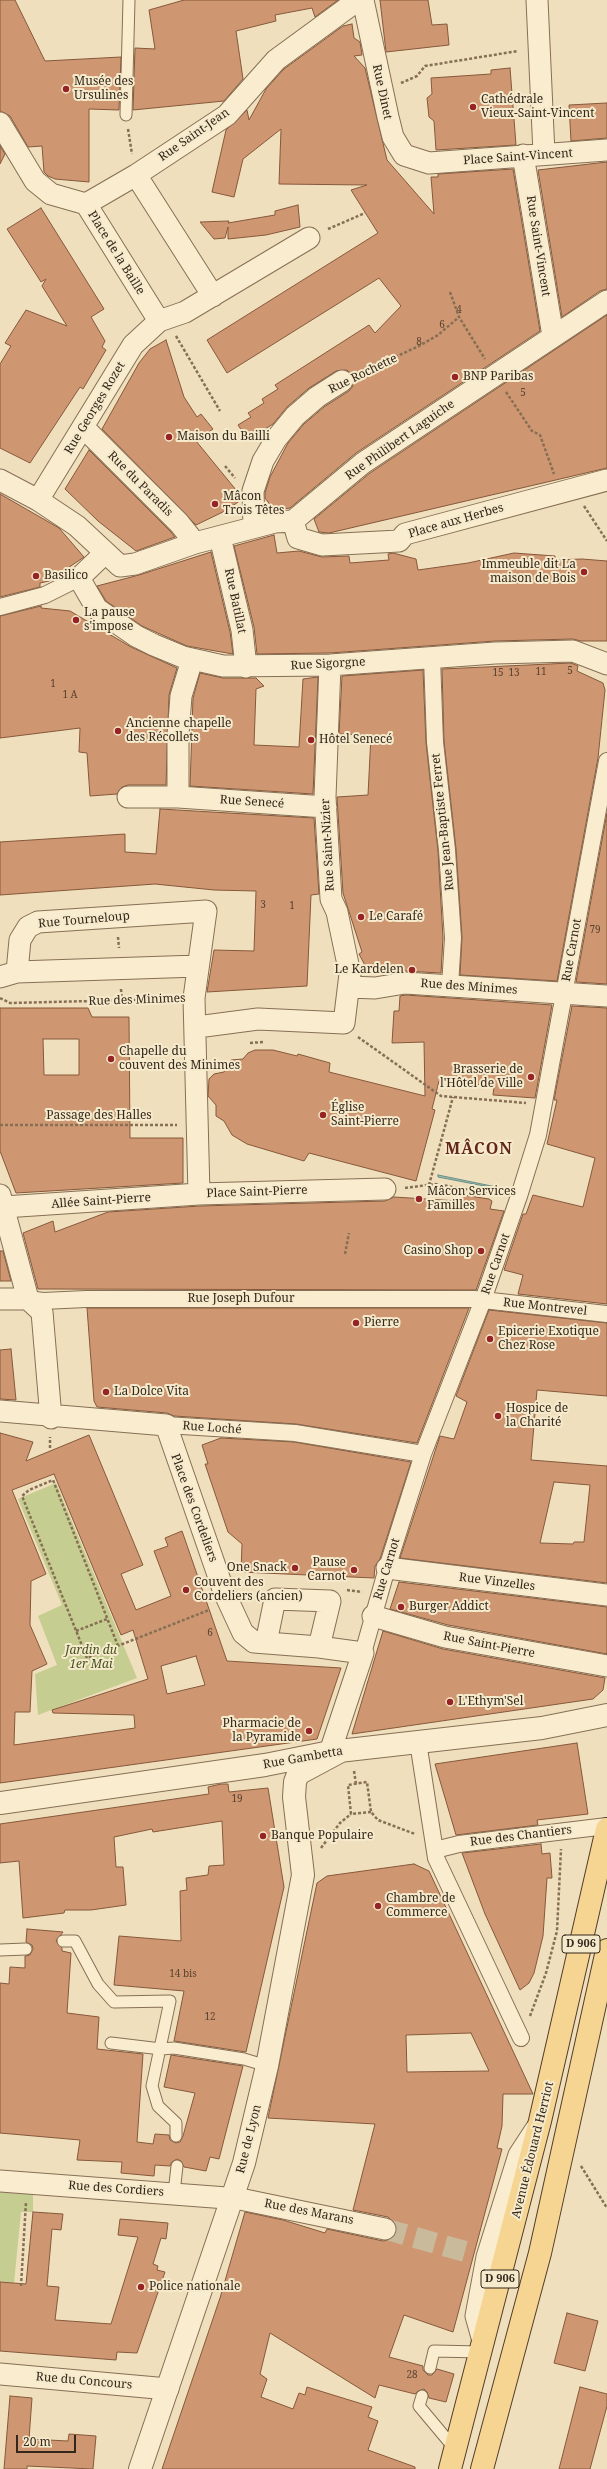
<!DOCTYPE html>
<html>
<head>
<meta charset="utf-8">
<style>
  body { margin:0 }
  #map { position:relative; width:607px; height:2469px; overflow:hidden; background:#efdfbc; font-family:"Noto Serif",serif }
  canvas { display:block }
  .scale { position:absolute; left:16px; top:2435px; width:60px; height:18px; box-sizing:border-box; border:2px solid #35271b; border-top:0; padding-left:5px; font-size:12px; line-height:14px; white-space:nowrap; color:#35271b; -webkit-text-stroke:3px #f6eacc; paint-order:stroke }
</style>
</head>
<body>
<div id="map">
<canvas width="607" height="2469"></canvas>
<div class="scale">20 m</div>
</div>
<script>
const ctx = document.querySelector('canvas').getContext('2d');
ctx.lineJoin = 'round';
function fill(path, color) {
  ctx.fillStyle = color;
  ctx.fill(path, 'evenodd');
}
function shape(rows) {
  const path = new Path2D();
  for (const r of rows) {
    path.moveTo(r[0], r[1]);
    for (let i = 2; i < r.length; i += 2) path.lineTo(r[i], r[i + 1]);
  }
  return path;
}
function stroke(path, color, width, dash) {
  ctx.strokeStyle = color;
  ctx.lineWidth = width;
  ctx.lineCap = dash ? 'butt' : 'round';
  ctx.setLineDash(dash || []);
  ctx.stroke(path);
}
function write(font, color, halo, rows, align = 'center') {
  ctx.font = font + ' "Noto Serif",serif';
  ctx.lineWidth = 4;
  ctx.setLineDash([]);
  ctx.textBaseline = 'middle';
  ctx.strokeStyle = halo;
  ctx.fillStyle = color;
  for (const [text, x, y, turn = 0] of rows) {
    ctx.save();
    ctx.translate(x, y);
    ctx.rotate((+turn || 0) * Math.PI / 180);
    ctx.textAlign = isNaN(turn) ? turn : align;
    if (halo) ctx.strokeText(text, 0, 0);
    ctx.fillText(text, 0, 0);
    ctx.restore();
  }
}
fill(shape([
  [56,1483,137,1678,38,1715,35,1674,57,1665,38,1616,62,1605,18,1499],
  [0,2189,33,2191,33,2212,21,2212,14,2283,0,2282]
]), '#c6cd90');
const water = shape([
  [438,1175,506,1189,505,1190,438,1177,438,1175]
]);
fill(water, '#a0c0b6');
stroke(water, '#688d84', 1);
const building = shape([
  [0,0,15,0,45,61,121,57,119,110,89,109,89,182,55,179,48,176,44,172,42,146,28,147,10,116,0,111,0,0],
  [184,0,338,0,315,17,312,8,275,15,276,21,236,31,243,79,224,101,133,110,135,48,155,49,149,10,184,0],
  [380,0,428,0,432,25,447,24,449,45,386,52,380,0],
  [352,24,354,38,360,42,362,55,354,56,365,68,387,160,434,214,431,177,438,177,438,174,513,169,540,331,356,453,290,508,274,510,265,498,265,493,270,477,288,443,304,424,324,407,349,391,353,386,352,375,347,370,336,371,309,388,287,407,273,424,248,440,238,425,251,417,248,413,264,403,262,399,278,389,275,385,369,325,375,333,401,306,379,278,227,373,207,340,378,233,351,190,367,185,279,184,281,129,243,159,234,197,212,192,226,130,247,110,249,120,266,89,284,69,343,26,352,24],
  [510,68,516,145,436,150,434,121,429,117,427,98,432,94,431,78,491,74,491,70,510,68],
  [607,103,607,138,571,141,569,105,607,103],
  [0,146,5,154,0,164,0,146],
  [607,162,607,289,600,291,562,317,538,170,607,162],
  [298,205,300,227,266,235,228,239,228,227,225,238,214,239,200,222,229,221,228,223,275,215,275,211,298,205],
  [41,208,104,309,91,317,105,341,102,347,106,350,83,389,80,387,30,463,0,448,0,364,11,346,5,343,26,310,67,326,42,286,46,279,41,282,7,229,41,208],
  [607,315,607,468,329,533,319,532,314,519,370,473,607,315],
  [166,340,184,397,197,417,201,414,213,429,196,441,241,496,241,500,225,511,196,525,102,429,139,363,150,349,166,340],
  [89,450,170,531,175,537,136,551,98,521,65,489,89,450],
  [0,494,59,528,84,557,49,581,40,583,40,587,0,597,0,494],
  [274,535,277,553,299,551,322,557,349,556,350,563,389,560,388,554,393,553,416,559,418,570,468,563,514,553,555,556,555,560,582,559,607,561,607,641,581,641,573,639,495,641,330,653,257,654,254,627,234,546,274,535],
  [211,552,230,632,233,654,187,646,142,626,106,601,97,586,139,575,211,552],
  [41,606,41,608,70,611,131,647,177,668,169,695,166,785,128,785,122,787,117,794,90,796,87,753,79,752,80,728,0,738,0,616,41,606],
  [571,663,578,666,577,671,603,683,605,690,598,758,557,981,460,975,462,937,456,849,444,741,442,669,571,663],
  [423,670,426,743,438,851,443,938,441,973,367,969,359,954,362,952,343,893,337,797,368,795,371,735,339,734,342,676,423,670],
  [200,673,223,678,256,678,264,686,256,689,254,745,299,747,303,679,318,677,313,794,190,786,193,698,200,673],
  [160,809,314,818,319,894,311,895,307,986,207,992,214,950,254,951,256,891,214,890,155,884,0,895,0,842,125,834,125,852,156,854,160,809],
  [607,813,607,984,576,982,607,813],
  [406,995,552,1005,535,1098,493,1095,494,1086,439,1081,432,1109,435,1110,416,1181,309,1153,304,1161,247,1144,232,1135,224,1121,216,1116,216,1105,208,1096,209,1079,214,1074,224,1072,231,1060,243,1059,248,1053,255,1050,273,1050,297,1056,298,1054,330,1063,329,1072,425,1096,424,1042,392,1043,394,1011,399,1011,400,996,406,995],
  [572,1006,607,1008,607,1304,518,1294,523,1275,504,1270,523,1214,526,1214,533,1195,583,1207,595,1158,547,1144,557,1100,554,1100,572,1006],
  [0,1008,88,1008,92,1017,129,1017,130,1138,183,1138,183,1183,16,1193,0,1151,0,1008],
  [43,1039,79,1039,79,1075,44,1075,43,1039],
  [463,1195,489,1199,492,1201,490,1209,504,1211,476,1290,38,1289,23,1233,53,1221,55,1232,108,1212,200,1206,385,1201,394,1197,458,1201,463,1195],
  [0,1251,3,1251,11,1281,0,1281,0,1251],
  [87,1308,469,1308,417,1443,296,1424,174,1416,167,1413,97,1407,94,1401,87,1308],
  [489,1310,607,1323,607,1396,537,1390,531,1460,607,1466,607,1583,400,1558,440,1436,454,1439,467,1402,456,1396,489,1310],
  [554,1482,590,1485,584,1542,574,1542,573,1544,540,1543,554,1482],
  [11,1349,16,1400,0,1399,0,1350,11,1349],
  [0,1433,33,1442,26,1461,89,1435,143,1565,121,1574,136,1610,171,1596,154,1551,168,1546,165,1538,182,1531,227,1661,341,1668,317,1739,0,1783,0,1433],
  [54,1474,121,1635,133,1630,148,1679,52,1710,53,1713,134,1715,135,1728,14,1745,15,1712,30,1712,32,1671,47,1664,30,1625,31,1581,46,1574,12,1490,54,1474],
  [196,1656,205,1685,167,1694,161,1666,196,1656],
  [221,1438,294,1442,411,1462,380,1559,375,1566,374,1578,241,1572,242,1544,228,1532,205,1464,208,1464,202,1445,221,1438],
  [399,1582,607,1607,607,1654,448,1625,390,1609,399,1582],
  [383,1631,443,1649,605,1678,603,1690,593,1699,352,1734,383,1631],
  [577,1743,588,1814,537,1820,538,1825,456,1835,435,1764,577,1743],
  [221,1784,228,1784,229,1792,268,1788,284,1887,246,2052,174,2041,184,1991,114,1985,119,1936,181,1941,180,1891,187,1890,186,1878,208,1875,209,1866,224,1865,222,1821,153,1832,152,1829,114,1837,116,1867,123,1867,126,1905,91,1910,65,1910,64,1913,23,1918,19,1861,0,1863,0,1824,209,1794,208,1787,221,1784],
  [541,1844,542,1854,550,1853,552,1878,547,1878,543,1936,534,1973,529,1983,520,1990,485,1914,462,1853,541,1844],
  [414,1864,429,1871,533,2094,503,2094,502,2126,497,2148,502,2149,453,2332,404,2315,389,2357,423,2366,423,2370,428,2375,432,2375,437,2369,454,2374,446,2402,429,2398,427,2392,424,2389,418,2391,415,2394,379,2385,375,2398,270,2333,260,2374,267,2379,261,2397,293,2409,299,2393,305,2395,307,2387,372,2407,368,2417,378,2421,368,2450,415,2467,415,2469,162,2469,220,2298,245,2212,283,2220,325,2233,327,2229,383,2241,389,2240,397,2232,396,2225,388,2217,353,2210,375,2124,268,2118,317,1883,327,1876,414,1864],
  [471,2033,489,2071,407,2072,406,2035,471,2033],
  [27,1929,63,1932,56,1941,62,1948,62,1951,71,1953,67,2013,99,2017,97,2049,143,2054,137,2142,153,2144,155,2134,169,2135,170,2140,176,2143,180,2142,183,2136,195,2093,164,2087,171,2055,243,2066,219,2159,210,2157,206,2171,184,2167,181,2161,177,2159,172,2162,170,2166,155,2165,154,2176,121,2173,122,2162,77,2160,80,2140,0,2133,0,1983,9,1984,10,1967,25,1968,25,1956,30,1955,33,1949,32,1945,26,1942,27,1929],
  [33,2212,63,2214,61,2230,52,2229,47,2286,59,2287,55,2320,111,2324,138,2237,118,2235,120,2219,168,2223,166,2239,161,2238,153,2264,158,2266,157,2270,165,2272,137,2353,117,2352,116,2360,0,2351,0,2282,26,2284,33,2212],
  [567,2313,598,2321,585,2371,554,2363,567,2313],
  [580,2387,607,2394,607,2406,590,2469,559,2469,580,2387],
  [10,2396,32,2398,29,2439,68,2441,69,2434,96,2436,93,2469,27,2466,27,2469,4,2469,10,2396]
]);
fill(building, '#ce9771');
stroke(building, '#86583b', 1);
stroke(shape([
  [385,2229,474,2254]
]), '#caba9c', 21, [21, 10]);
const service = shape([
  [126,115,129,0],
  [63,1941,75,1941,98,1984,114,2002,170,2001,152,2086,158,2106,176,2123,176,2136],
  [0,1950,26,1949],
  [111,2043,161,2049,174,2048,244,2059,267,2066],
  [174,2193,177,2166],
  [430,2368,434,2351,481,2352],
  [422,2396,419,2406,455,2449]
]);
const pedestrian = shape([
  [0,607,45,595,79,578],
  [432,658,435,742,447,850,453,938,450,986],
  [28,1299,43,1301,86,1299,474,1299,607,1314],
  [166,1425,295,1433,423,1454],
  [363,1653,387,1568,423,1454,483,1300,519,1196,538,1135,607,761],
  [418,1742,436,1858,521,2038],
  [435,1850,459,1844,607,1826]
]);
const minor = shape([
  [363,0,388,117,393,137,404,155,429,163,607,150],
  [537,0,544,154],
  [0,123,35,181,51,194,86,204],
  [523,155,553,336],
  [136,175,213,296],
  [86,204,136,175,227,115,276,60,358,0],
  [86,204,159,321],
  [83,427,179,523,195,543],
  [0,480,38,500,77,526,120,566,135,564,195,543,275,522,293,521,363,463,607,301],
  [38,500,133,345,159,321,185,312,309,238],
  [293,521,298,538,322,545,399,541,405,534,607,480],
  [254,527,253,491,263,461,276,439,295,416,317,397,342,381],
  [220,537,242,630,246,667],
  [105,553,79,578,97,609,136,636,154,645,183,657,223,666,330,665,495,653,573,651,607,664],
  [192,660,181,696,178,735,178,797,326,807],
  [128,797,178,797],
  [17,972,20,940,28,927,38,922,206,911,194,998,199,1194],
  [0,977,17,972,198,966],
  [349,987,375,988,405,983,607,996],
  [197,1027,258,1019,344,1023,350,974,337,912,331,899,325,797,330,665],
  [0,1195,28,1299],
  [4,1207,199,1194,385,1189],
  [0,1299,28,1299],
  [28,1299,42,1312,51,1418],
  [0,1411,166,1425,224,1592,243,1633,254,1642,319,1647,363,1653,330,1752],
  [387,1568,607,1595],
  [373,1616,445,1637,607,1666],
  [266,1643,275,1599,330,1601,319,1647],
  [0,2181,240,2199,385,2229],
  [483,2341,476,2316,487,2257,519,2155,536,2129],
  [0,2374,168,2389]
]);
const tertiary = shape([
  [0,1803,265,1765,330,1752,542,1728,607,1715],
  [140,2469,244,2163,267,2066,303,1875,294,1797,295,1782,298,1774,341,1751]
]);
const primary = shape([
  [450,2469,540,2121,607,1829],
  [482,2469,540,2253,607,1950]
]);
stroke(service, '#876f55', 13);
stroke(pedestrian, '#876f55', 18);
stroke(minor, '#876f55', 23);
stroke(tertiary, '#876f55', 24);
stroke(primary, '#543d2a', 24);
stroke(shape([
  [401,83,417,76,425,66,518,51],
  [128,129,132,154],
  [328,229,365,213],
  [450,292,459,317,485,359],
  [176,336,220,411],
  [359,374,419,346,438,335,459,317],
  [506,392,532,431,540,435,554,474],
  [225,466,235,478],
  [584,506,607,541],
  [118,937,119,948],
  [121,989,122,1001],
  [0,998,10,1003,174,999],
  [358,1037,441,1096,526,1103],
  [250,1043,263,1042],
  [0,1125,177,1125],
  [429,1185,453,1097],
  [405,1188,435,1184,501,1195],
  [345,1254,349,1233],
  [50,1448,50,1437],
  [243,1584,260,1585],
  [347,1590,362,1592],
  [76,1631,107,1619],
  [118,1646,53,1480,29,1490,22,1496,87,1658,209,1610],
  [354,1771,356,1784],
  [371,1812,351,1814,348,1785,367,1782,371,1812,378,1820,415,1834],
  [321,1848,340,1823,351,1814],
  [530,2016,546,1973,557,1931,561,1849],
  [581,2166,607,2208],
  [21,2286,26,2202]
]), '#876f55', 2.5, [3, 2]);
stroke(service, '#faedcf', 11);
stroke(pedestrian, '#faedcf', 16);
stroke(minor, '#faedcf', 21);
stroke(tertiary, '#faedcf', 22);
stroke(primary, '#f5d591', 22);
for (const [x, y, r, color] of [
  [66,89,4,"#972425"],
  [473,107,4,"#972425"],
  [455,377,4,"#972425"],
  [169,437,4,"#972425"],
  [215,504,4,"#972425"],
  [584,572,4,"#972425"],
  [36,576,4,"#972425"],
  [76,620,4,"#972425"],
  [118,731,4,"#972425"],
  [311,740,4,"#972425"],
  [361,917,4,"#972425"],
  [412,970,4,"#972425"],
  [111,1059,4,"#972425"],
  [531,1077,4,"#972425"],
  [323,1115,4,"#972425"],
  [419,1199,4,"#972425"],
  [481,1251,4,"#972425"],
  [356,1323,4,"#972425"],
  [490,1339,4,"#972425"],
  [106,1392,4,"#972425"],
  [498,1416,4,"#972425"],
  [295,1568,4,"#972425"],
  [354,1570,4,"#972425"],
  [186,1590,4,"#972425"],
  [401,1607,4,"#972425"],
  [450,1702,4,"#972425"],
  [309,1731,4,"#972425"],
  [263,1836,4,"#972425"],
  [378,1906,4,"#972425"],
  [141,2287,4,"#972425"]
]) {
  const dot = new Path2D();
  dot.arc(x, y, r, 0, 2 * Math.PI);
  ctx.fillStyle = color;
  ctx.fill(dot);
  stroke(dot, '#f6eacc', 1.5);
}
write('10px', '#5b4330', null, [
  ["4",459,310],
  ["6",442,325],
  ["8",419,342],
  ["5",523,393],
  ["5",570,671],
  ["11",541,672],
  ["15",498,673],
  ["13",514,673],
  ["1",53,684],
  ["1 A",70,695],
  ["3",263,905],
  ["1",292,906],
  ["79",595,930],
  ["6",210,1633],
  ["19",237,1799],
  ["14 bis",183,1974],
  ["12",210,2017],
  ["28",412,2375]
]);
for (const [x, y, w] of [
  [581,1944,38],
  [500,2279,38]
]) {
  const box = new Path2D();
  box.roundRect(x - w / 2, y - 9, w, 18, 3);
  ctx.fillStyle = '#f6eacc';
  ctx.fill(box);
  stroke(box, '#35271b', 1);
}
write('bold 11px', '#35271b', null, [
  ["D 906",581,1944],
  ["D 906",500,2279]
]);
write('12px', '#35271b', '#f6eacc', [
  ["Musée des",74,82],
  ["Ursulines",74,96],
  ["Cathédrale",481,100],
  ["Vieux-Saint-Vincent",481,114],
  ["BNP Paribas",463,377],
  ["Maison du Bailli",177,437],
  ["Mâcon",223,497],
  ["Trois Têtes",223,511],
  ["Immeuble dit La",576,565,"right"],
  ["maison de Bois",576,579,"right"],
  ["Basilico",44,576],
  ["La pause",84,613],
  ["s'impose",84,627],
  ["Ancienne chapelle",126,724],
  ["des Récollets",126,738],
  ["Hôtel Senecé",319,740],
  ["Le Carafé",369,917],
  ["Le Kardelen",404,970,"right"],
  ["Chapelle du",119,1052],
  ["couvent des Minimes",119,1066],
  ["Brasserie de",523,1070,"right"],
  ["l'Hôtel de Ville",523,1084,"right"],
  ["Église",331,1108],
  ["Saint-Pierre",331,1122],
  ["Mâcon Services",427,1192],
  ["Familles",427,1206],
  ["Casino Shop",473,1251,"right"],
  ["Pierre",364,1323],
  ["Epicerie Exotique",498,1332],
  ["Chez Rose",498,1346],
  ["La Dolce Vita",114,1392],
  ["Hospice de",506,1409],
  ["la Charité",506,1423],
  ["Pause",346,1563,"right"],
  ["Carnot",346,1577,"right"],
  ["One Snack",287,1568,"right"],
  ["Couvent des",194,1583],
  ["Cordeliers (ancien)",194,1597],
  ["Burger Addict",409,1607],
  ["L'Ethym'Sel",458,1702],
  ["Pharmacie de",301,1724,"right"],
  ["la Pyramide",301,1738,"right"],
  ["Banque Populaire",271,1836],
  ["Chambre de",386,1899],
  ["Commerce",386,1913],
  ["Police nationale",149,2287]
], 'left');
write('12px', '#35271b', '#f6eacc', [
  ["Rue Dinet",382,92,78],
  ["Rue Saint-Jean",194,135,-35],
  ["Place Saint-Vincent",518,157,-4],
  ["Rue Saint-Vincent",538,246,81],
  ["Place de la Baille",116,253,58],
  ["Rue Rochette",363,374,-26],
  ["Rue Georges Rozet",95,408,-59],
  ["Rue Philibert Laguiche",400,440,-35],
  ["Rue du Paradis",140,484,45],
  ["Place aux Herbes",456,521,-16],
  ["Rue Batillat",235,601,78],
  ["Rue Sigorgne",328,664,-3],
  ["Rue Senecé",252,802,4],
  ["Rue Jean-Baptiste Ferret",443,822,-96],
  ["Rue Saint-Nizier",328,845,-93],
  ["Rue Tourneloup",84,920,-5],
  ["Rue Carnot",572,950,-80],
  ["Rue des Minimes",469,987,4],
  ["Rue des Minimes",137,1000,-2],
  ["Passage des Halles",99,1116],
  ["Place Saint-Pierre",257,1192,-2],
  ["Allée Saint-Pierre",101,1201,-4],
  ["Rue Carnot",496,1264,-71],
  ["Rue Joseph Dufour",241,1299],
  ["Rue Montrevel",545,1307,6],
  ["Rue Loché",212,1428,4],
  ["Place des Cordeliers",194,1508,70],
  ["Rue Carnot",387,1569,-73],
  ["Rue Vinzelles",497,1582,7],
  ["Rue Saint-Pierre",489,1645,11],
  ["Rue Gambetta",303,1758,-10],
  ["Rue des Chantiers",521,1836,-7],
  ["Rue de Lyon",249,2139,-76],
  ["Avenue Édouard Herriot",533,2150,-76],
  ["Rue des Cordiers",116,2189,4],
  ["Rue des Marans",309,2212,11],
  ["Rue du Concours",84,2381,5]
]);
write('italic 12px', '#465221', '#f6eacc', [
  ["Jardin du",91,1651],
  ["1er Mai",91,1665]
]);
ctx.letterSpacing = '1px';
write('bold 16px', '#632819', '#f6eacc', [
  ["MÂCON",479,1149]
]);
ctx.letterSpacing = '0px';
</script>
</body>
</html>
